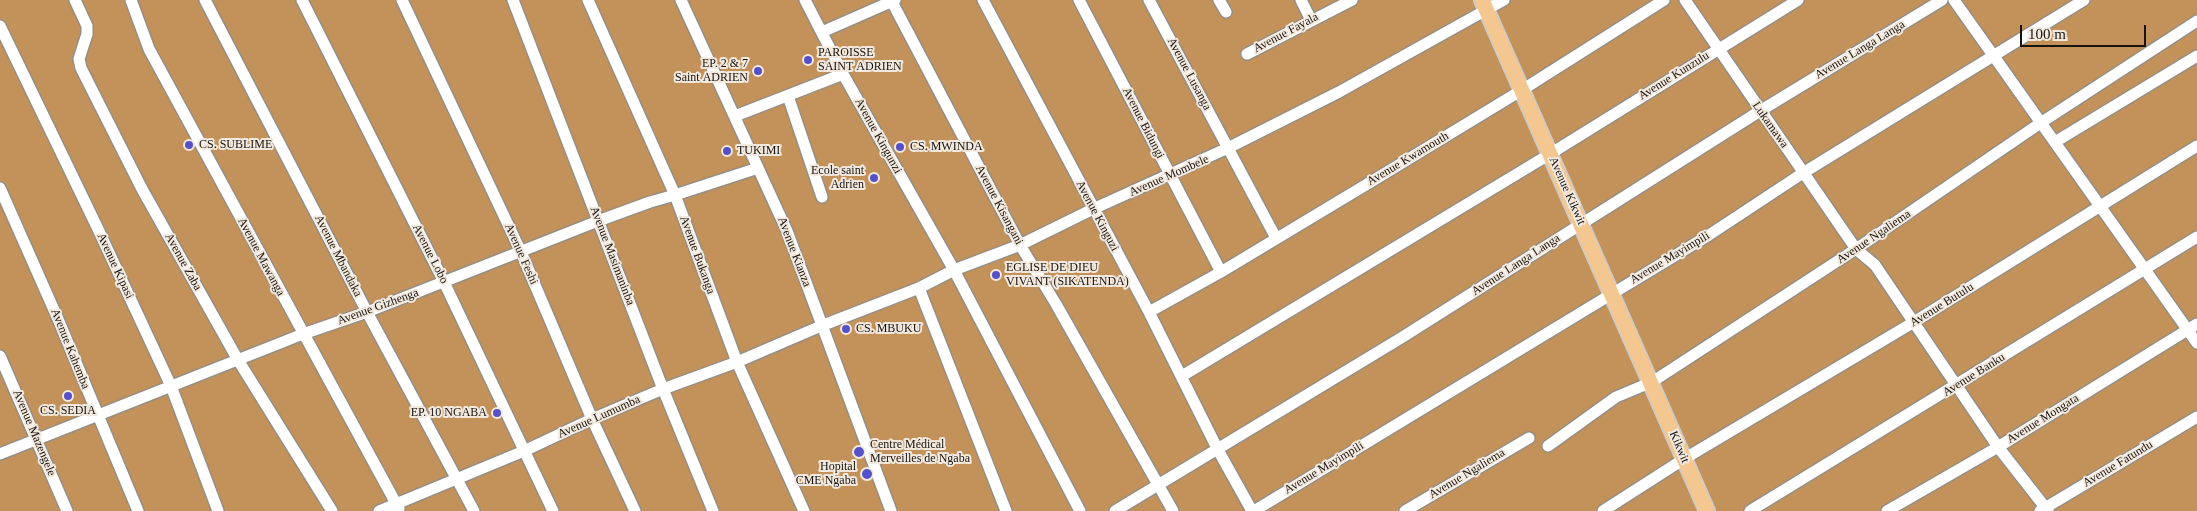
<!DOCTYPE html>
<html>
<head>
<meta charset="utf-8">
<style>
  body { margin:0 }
  #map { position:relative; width:2197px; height:511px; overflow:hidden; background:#f3e9de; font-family:Georgia,serif }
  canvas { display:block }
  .scale { position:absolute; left:2020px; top:25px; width:126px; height:22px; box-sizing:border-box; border:2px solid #171410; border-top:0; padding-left:6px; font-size:15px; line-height:18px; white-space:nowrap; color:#171410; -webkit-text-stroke:4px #f3e9de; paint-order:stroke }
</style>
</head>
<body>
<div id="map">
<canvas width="2197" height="511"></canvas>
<div class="scale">100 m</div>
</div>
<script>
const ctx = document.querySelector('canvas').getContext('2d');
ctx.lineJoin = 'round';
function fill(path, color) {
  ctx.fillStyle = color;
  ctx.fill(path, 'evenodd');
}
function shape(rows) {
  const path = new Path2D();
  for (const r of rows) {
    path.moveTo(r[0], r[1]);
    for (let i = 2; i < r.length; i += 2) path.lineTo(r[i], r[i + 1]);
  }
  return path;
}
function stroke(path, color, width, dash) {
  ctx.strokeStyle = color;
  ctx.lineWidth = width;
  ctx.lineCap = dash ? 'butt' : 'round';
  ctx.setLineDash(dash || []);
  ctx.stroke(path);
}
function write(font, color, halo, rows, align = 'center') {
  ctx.font = font + ' Georgia,serif';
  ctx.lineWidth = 4;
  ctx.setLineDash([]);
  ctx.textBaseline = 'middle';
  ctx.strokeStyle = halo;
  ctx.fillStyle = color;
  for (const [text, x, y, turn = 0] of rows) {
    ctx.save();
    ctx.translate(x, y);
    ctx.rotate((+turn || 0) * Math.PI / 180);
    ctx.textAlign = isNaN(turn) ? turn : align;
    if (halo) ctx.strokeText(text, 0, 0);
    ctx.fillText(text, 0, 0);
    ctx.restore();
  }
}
fill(shape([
  [0,0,2197,0,2197,511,0,511]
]), '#c2925a');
const minor = shape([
  [75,0,87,26,87,34,79,59,81,68,142,189,238,360,332,511],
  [131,0,149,49,399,509],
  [205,0,367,312,474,511],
  [302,0,444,282,553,511],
  [402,0,521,252,592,419,635,511],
  [513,0,663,389,713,511],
  [588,0,675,195,737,362,804,511],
  [681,0,787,231,891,511],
  [805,0,843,74,954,270,1080,511],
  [891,0,1020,245,1056,304,1173,511],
  [983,0,1149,312,1218,450,1252,511],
  [1079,0,1221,272],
  [1149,0,1276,238],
  [1219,0,1226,12],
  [1301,0,1311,20],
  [1685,0,1856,249,1875,265,1998,447,2048,511],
  [1954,0,2197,343],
  [0,26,98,229,171,386,218,511],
  [822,32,895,0],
  [1247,54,1352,0],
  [788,96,822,197],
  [735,116,843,74],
  [2055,142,2197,56],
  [0,188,58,319,138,511],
  [919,288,1006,511],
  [1149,312,1221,272,1369,183,1522,90,1664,0],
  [0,356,67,511],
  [1182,376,1550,154,1798,0],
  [1548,446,1616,397,1652,382,1856,249,2042,122,2197,21],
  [0,454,303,334,367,312,598,221,650,202,675,195,758,168],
  [379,511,524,451,592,419,663,389,737,362,821,326,919,288,954,270,1020,245,1093,209,1228,148,1339,92,1504,0],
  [1115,511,1401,338,1760,111,1942,0],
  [1254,511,1709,235,1803,173,2084,0],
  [1405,511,1529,438],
  [1603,511,1684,459,1914,322,2197,146],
  [1750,511,2197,237],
  [1887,511,1998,447,2197,324],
  [2040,511,2197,417]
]);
const major = shape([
  [1482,0,1707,511]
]);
stroke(minor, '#978e83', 14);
stroke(major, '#cccbca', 18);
stroke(minor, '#fff', 11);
stroke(major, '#f3c78f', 15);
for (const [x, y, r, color] of [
  [808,60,5,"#5651c8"],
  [758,71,5,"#5651c8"],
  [189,145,5,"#5651c8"],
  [900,147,5,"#5651c8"],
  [727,151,5,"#5651c8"],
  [874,178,5,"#5651c8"],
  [996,275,5,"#5651c8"],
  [846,329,5,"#5651c8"],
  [68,396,5,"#5651c8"],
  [497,413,5,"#5651c8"],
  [859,452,6,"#5651c8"],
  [867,474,6,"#5651c8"]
]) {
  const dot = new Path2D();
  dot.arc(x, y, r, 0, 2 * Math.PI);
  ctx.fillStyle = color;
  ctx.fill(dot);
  stroke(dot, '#f3e9de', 2);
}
write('12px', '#171410', '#f3e9de', [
  ["Avenue Fayala",1286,33,-28],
  ["Avenue Langa Langa",1860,50,-31],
  ["Avenue Lusanga",1189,74,62],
  ["Avenue Kunzulu",1674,76,-32],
  ["Avenue Bidungi",1143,123,63],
  ["Lukamawa",1770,125,55],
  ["Avenue Kingunzi",878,136,61],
  ["Avenue Kwamouth",1408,159,-31],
  ["Avenue Mombele",1169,176,-24],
  ["Avenue Kikwit",1567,191,66],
  ["Avenue Kisangani",999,205,62],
  ["Avenue Kinguzi",1097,216,62],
  ["Avenue Ngaliema",1874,237,-34],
  ["Avenue Kianza",794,252,69],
  ["Avenue Lobo",430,254,63],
  ["Avenue Feshi",521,254,66],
  ["Avenue Bukanga",697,255,70],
  ["Avenue Mbandaka",338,256,63],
  ["Avenue Masimaninba",612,256,69],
  ["Avenue Mawanga",261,257,62],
  ["Avenue Mayimpili",1670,258,-31],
  ["Avenue Zaba",183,262,61],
  ["Avenue Langa Langa",1516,265,-33],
  ["Avenue Kipasi",115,266,65],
  ["Avenue Butulu",1942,305,-32],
  ["Avenue Gizhenga",378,307,-20],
  ["Avenue Kahemba",70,349,68],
  ["Avenue Banku",1974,375,-32],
  ["Avenue Lumumba",599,417,-24],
  ["Avenue Mongata",2043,419,-32],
  ["Avenue Mazengele",34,433,67],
  ["Kikwit",1679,447,67],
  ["Avenue Fatundu",2118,464,-31],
  ["Avenue Mayimpili",1324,468,-31],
  ["Avenue Ngaliema",1467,474,-31]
]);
write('12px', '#171410', '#f3e9de', [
  ["PAROISSE",818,53],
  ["SAINT ADRIEN",818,67],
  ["EP. 2 & 7",748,64,"right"],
  ["Saint ADRIEN",748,78,"right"],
  ["CS. SUBLIME",199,145],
  ["CS. MWINDA",910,147],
  ["TUKIMI",737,151],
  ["Ecole saint",864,171,"right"],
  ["Adrien",864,185,"right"],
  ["EGLISE DE DIEU",1006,268],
  ["VIVANT (SIKATENDA)",1006,282],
  ["CS. MBUKU",856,329],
  ["CS. SEDIA",68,411,"center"],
  ["EP. 10 NGABA",487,413,"right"],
  ["Centre Médical",870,445],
  ["Merveilles de Ngaba",870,459],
  ["Hopital",856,467,"right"],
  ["CME Ngaba",856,481,"right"]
], 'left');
</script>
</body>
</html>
